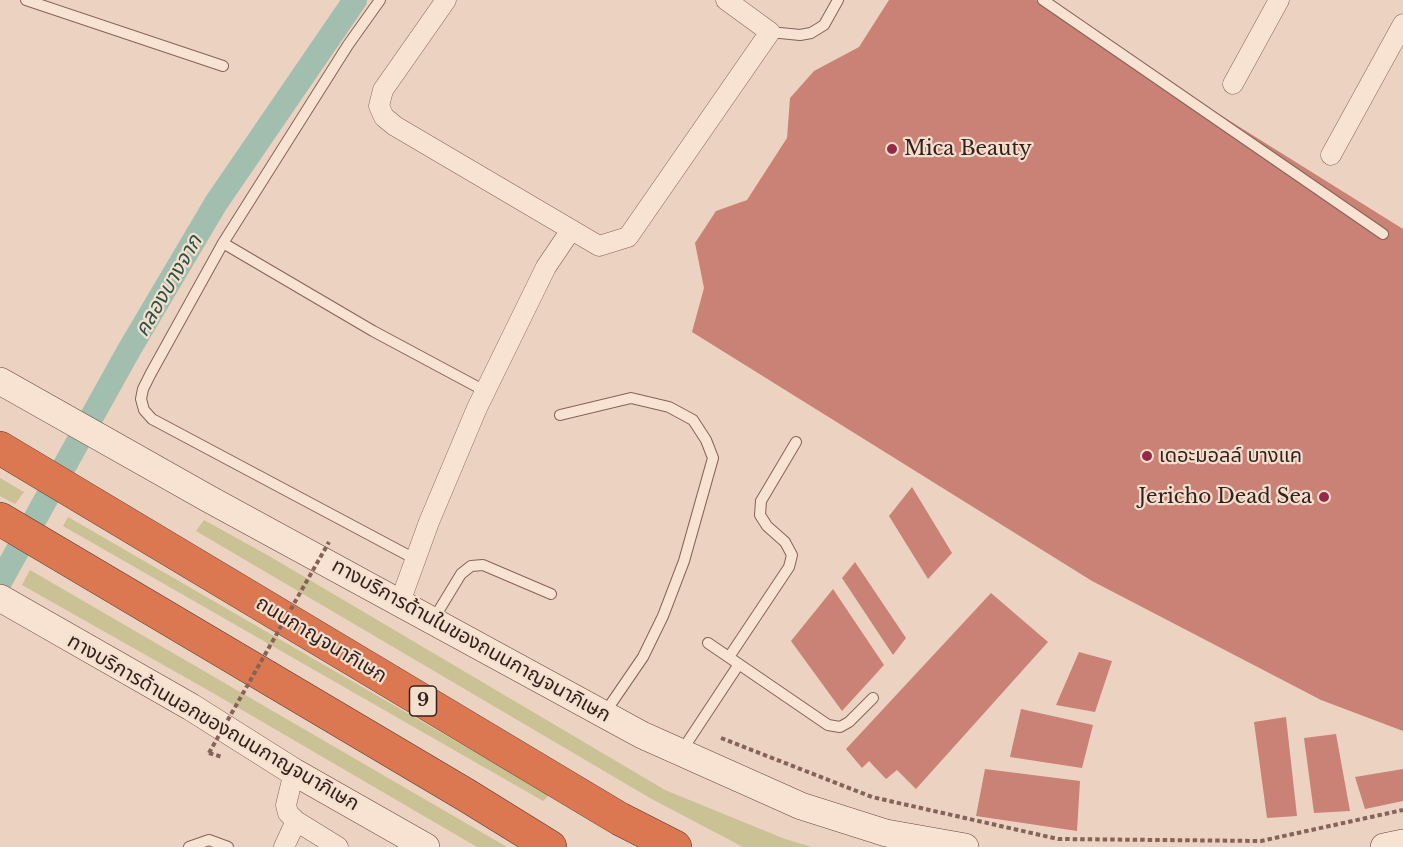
<!DOCTYPE html>
<html>
<head>
<meta charset="utf-8">
<style>
  body { margin:0 }
  canvas { display:block; background:#ecd2c0 }
</style>
</head>
<body>
<canvas width="1403" height="847"></canvas>
<script>
const ctx = document.querySelector('canvas').getContext('2d');
ctx.lineJoin = 'round';
function fill(path, color) {
  ctx.fillStyle = color;
  ctx.fill(path, 'evenodd');
}
function shape(rows) {
  const path = new Path2D();
  for (const r of rows) {
    path.moveTo(r[0], r[1]);
    for (let i = 2; i < r.length; i += 2) path.lineTo(r[i], r[i + 1]);
  }
  return path;
}
function stroke(path, color, width, dash) {
  ctx.strokeStyle = color;
  ctx.lineWidth = width;
  ctx.lineCap = dash ? 'butt' : 'round';
  ctx.setLineDash(dash || []);
  ctx.stroke(path);
}
function write(font, color, halo, rows, align = 'center') {
  ctx.font = font + ' "Libre Baskerville","Noto Sans Thai",serif';
  ctx.lineWidth = 4.5;
  ctx.setLineDash([]);
  ctx.textBaseline = 'middle';
  ctx.strokeStyle = halo;
  ctx.fillStyle = color;
  for (const [text, x, y, turn = 0] of rows) {
    ctx.save();
    ctx.translate(x, y);
    ctx.rotate((+turn || 0) * Math.PI / 180);
    ctx.textAlign = isNaN(turn) ? turn : align;
    if (halo) ctx.strokeText(text, 0, 0);
    ctx.fillText(text, 0, 0);
    ctx.restore();
  }
}
fill(shape([
  [0,478,24,492,15,504,0,496],
  [68,517,549,795,543,801,63,526],
  [204,520,269,556,665,790,785,839,812,847,743,847,650,798,196,531],
  [30,570,507,847,477,847,213,693,22,585]
]), '#cac194');
stroke(shape([
  [0,582,129,350,216,203,355,0]
]), '#a2beae', 24);
fill(shape([
  [889,0,1036,0,1403,229,1403,731,1321,700,1092,581,692,332,704,288,695,243,716,211,747,200,787,138,790,98,814,71,859,47],
  [912,487,952,553,928,579,889,516],
  [855,562,906,638,893,655,842,578],
  [833,589,884,665,842,711,791,641],
  [991,593,1048,642,916,789,897,770,886,779,869,761,862,768,846,749],
  [1079,652,1112,661,1095,712,1056,705],
  [1021,709,1093,725,1082,768,1010,757],
  [1286,717,1297,816,1267,818,1254,722],
  [1336,734,1350,811,1314,813,1304,738],
  [985,769,1080,781,1077,831,976,816],
  [1403,769,1403,801,1365,809,1355,777]
]), '#ca8176');
const lane = shape([
  [26,0,223,66],
  [380,0,348,45,223,243,373,331,485,391],
  [1043,0,1383,234],
  [770,32,800,35,811,33,824,25,838,0],
  [223,243,151,373,143,389,141,399,144,410,152,419,415,559],
  [560,415,631,398,669,407,693,420,706,440,713,458,684,561,663,616,643,657,604,714],
  [433,620,461,574,471,566,483,565,551,594],
  [708,643,828,725,840,727,849,722,873,698],
  [729,657,789,567,792,555,785,542,767,526,760,515,761,501,796,442],
  [681,752,739,664],
  [189,847,209,840,228,847]
]);
const street = shape([
  [446,0,383,90,379,106,384,117,395,126,599,246,628,237,770,32,726,0],
  [1233,84,1279,0],
  [1331,155,1403,24],
  [400,602,429,522,477,408,546,267,571,230],
  [294,772,286,805,288,813,296,821,338,847],
  [284,847,296,821]
]);
const secondary = shape([
  [0,381,209,499,642,735,801,806,886,833,965,847],
  [0,598,191,707,294,772,426,847],
  [1384,847,1403,843]
]);
const highway = shape([
  [0,448,620,819,675,847],
  [0,519,466,795,550,847]
]);
stroke(lane, '#856358', 12);
stroke(street, '#856358', 21);
stroke(secondary, '#66453c', 28);
stroke(highway, '#52342d', 34);
stroke(shape([
  [721,738,872,797,1058,839,1261,841,1403,810],
  [209,753,222,757]
]), '#856358', 4, [4.5, 3]);
stroke(lane, '#f8e2d2', 10);
stroke(street, '#f8e2d2', 20);
stroke(secondary, '#f8e2d2', 27);
stroke(highway, '#db7851', 33);
stroke(shape([
  [209,753,329,542]
]), '#856358', 4, [4.5, 3]);
for (const [x, y, r, color] of [
  [892,149,6,"#922a48"],
  [1147,456,6,"#922a48"],
  [1324,497,6,"#922a48"]
]) {
  const dot = new Path2D();
  dot.arc(x, y, r, 0, 2 * Math.PI);
  ctx.fillStyle = color;
  ctx.fill(dot);
  stroke(dot, '#f4dfcf', 2);
}
for (const [x, y, w] of [
  [423,701,27]
]) {
  const box = new Path2D();
  box.roundRect(x - w / 2, y - 15, w, 30, 4.5);
  ctx.fillStyle = '#f4dfcf';
  ctx.fill(box);
  stroke(box, '#35211c', 1.5);
}
write('bold 18px', '#35211c', null, [
  ["9",423,701]
]);
write('20px', '#35211c', '#f4dfcf', [
  ["Mica Beauty",904,149],
  ["เดอะมอลล์ บางแค",1159,456],
  ["Jericho Dead Sea",1312,497,"right"]
], 'left');
write('20px', '#35211c', '#f4dfcf', [
  ["ถนนกาญจนาภิเษก",321,640,31],
  ["ทางบริการด้านในของถนนกาญจนาภิเษก",471,641,29],
  ["ทางบริการด้านนอกของถนนกาญจนาภิเษก",213,723,30]
]);
write('italic 21px', '#2c5446', '#f4dfcf', [
  ["คลองบางจาก",169,286,-60]
]);
</script>
</body>
</html>
